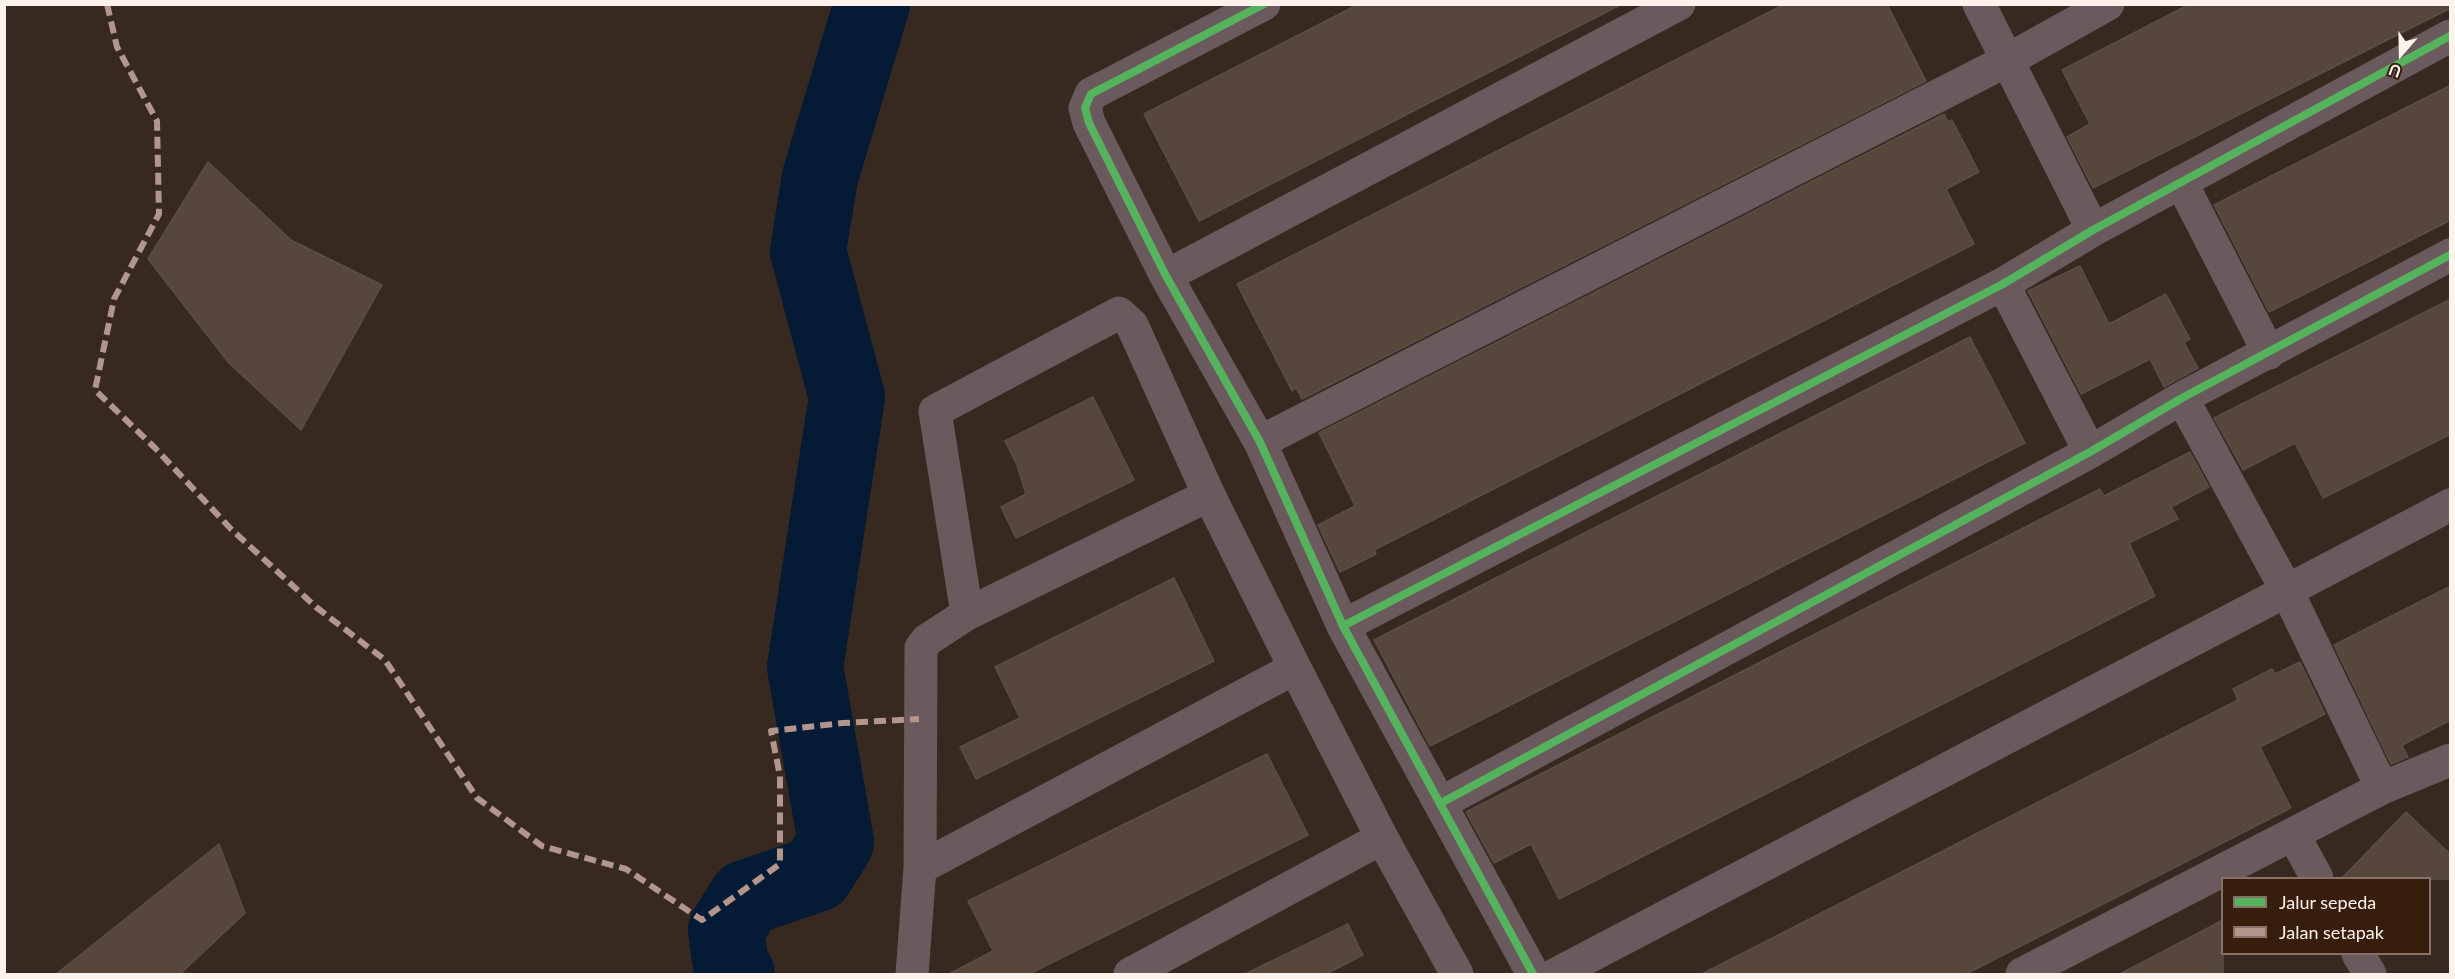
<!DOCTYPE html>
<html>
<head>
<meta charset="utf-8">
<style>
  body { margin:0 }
  #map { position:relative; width:2455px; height:979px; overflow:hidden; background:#372920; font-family:Lato,sans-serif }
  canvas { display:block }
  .frame { position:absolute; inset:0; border:6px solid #fdf2ec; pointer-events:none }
  .legend { position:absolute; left:2221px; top:877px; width:210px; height:78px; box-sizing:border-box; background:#361d0c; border:2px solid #867266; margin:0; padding:8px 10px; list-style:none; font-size:18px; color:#fdf2ec }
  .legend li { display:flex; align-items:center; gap:12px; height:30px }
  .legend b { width:30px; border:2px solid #867266 }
  .north { position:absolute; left:2371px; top:24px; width:60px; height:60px; -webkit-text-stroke:4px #361d0c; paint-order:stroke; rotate:200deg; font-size:16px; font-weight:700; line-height:24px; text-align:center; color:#fdf2ec }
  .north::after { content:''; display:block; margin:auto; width:21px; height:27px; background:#fdf2ec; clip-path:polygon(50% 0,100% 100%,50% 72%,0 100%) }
</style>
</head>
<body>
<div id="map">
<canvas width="2455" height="979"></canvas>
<div class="frame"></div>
<ul class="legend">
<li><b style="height:8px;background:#56b35d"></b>Jalur sepeda</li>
<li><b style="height:8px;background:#b2968c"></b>Jalan setapak</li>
</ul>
<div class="north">U</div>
</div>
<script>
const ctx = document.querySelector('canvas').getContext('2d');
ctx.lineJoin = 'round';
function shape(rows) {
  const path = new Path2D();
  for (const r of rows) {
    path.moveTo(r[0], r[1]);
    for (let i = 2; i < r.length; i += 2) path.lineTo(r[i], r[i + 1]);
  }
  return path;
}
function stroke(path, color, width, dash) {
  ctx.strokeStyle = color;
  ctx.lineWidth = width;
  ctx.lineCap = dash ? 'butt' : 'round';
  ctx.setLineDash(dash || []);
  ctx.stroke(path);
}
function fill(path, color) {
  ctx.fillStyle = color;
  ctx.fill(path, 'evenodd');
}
stroke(shape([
  [737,974,731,967,726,930,746,898,816,874,836,842,805,667,847,397,808,251,820,177,872,4]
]), '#051a35', 76);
const building = shape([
  [1359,4,1622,4,1199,221,1144,114,1359,4],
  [1785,4,1887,4,1926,81,1302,399,1296,388,1292,391,1237,284,1785,4],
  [2190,4,2451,4,2451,8,2093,188,2067,137,2090,124,2062,70,2190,4],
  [2451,85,2451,220,2269,312,2214,205,2451,85],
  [1944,114,1948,122,1952,120,1979,172,1946,189,1974,244,1374,550,1376,554,1340,572,1318,525,1355,506,1319,433,1944,114],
  [208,162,291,240,382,285,301,430,229,363,148,259,208,162],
  [2080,266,2109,324,2166,294,2190,339,2184,342,2198,368,2164,387,2150,359,2081,394,2028,291,2080,266],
  [2451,299,2451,434,2323,498,2295,443,2243,470,2214,418,2451,299],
  [1970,337,2025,443,1430,746,1374,640,1970,337],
  [1093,397,1134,480,1016,538,1001,507,1026,494,1017,465,1005,441,1093,397],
  [2190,452,2209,487,2171,507,2178,519,2129,543,2155,596,1559,899,1531,844,1494,863,1466,812,2100,489,2104,496,2190,452],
  [1174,578,1214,661,976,779,960,747,1020,718,995,667,1174,578],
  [2451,586,2451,720,2402,745,2408,757,2391,764,2334,645,2451,586],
  [2300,662,2325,714,2260,747,2291,808,1964,975,1700,975,2238,700,2233,689,2272,669,2275,674,2300,662],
  [1267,754,1308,835,1027,975,947,975,993,951,968,901,1267,754],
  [2406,812,2451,855,2451,879,2341,879,2406,812],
  [219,844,245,913,179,975,55,975,219,844],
  [2223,920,2223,975,2118,975,2187,939,2223,920],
  [1348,924,1363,955,1324,975,1243,975,1348,924]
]);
fill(building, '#56463c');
stroke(building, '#594d46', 1.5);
stroke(shape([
  [1264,4,1091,94,1085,108,1089,123,1166,276,1260,442,1343,626,1533,974],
  [1979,4,2093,230],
  [2181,182,2269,353],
  [1166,276,1679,4],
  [2003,284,2090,452],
  [2182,398,2287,591,2382,788],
  [1260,442,2008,60,2108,4],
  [967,614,935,411,1119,313,1132,325,1209,495,1295,668,1382,838,1457,974],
  [1343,626,2003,284,2093,230,2450,36],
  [1441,803,2090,452,2182,398,2450,255],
  [2293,834,2317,878],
  [920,868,1295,668],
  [2358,954,2370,974],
  [912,974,920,868,921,648,927,640,967,614,1209,495],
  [1130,974,1382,838],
  [1556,974,2450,505],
  [2022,974,2382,788,2450,760]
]), '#6a5a5e', 33);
stroke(shape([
  [107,4,117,47,157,121,159,214,114,299,95,390,154,447,231,529,316,607,385,660,477,798,542,846,626,869,702,920,780,864,780,776,771,731,843,723,919,719]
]), '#b2968c', 6, [12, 6]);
stroke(shape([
  [1264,4,1091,94,1085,108,1089,123,1166,276,1260,442,1343,626,1533,974],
  [1343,626,2003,284,2093,230,2450,36],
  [1441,803,2090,452,2182,398,2450,255]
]), '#56b35d', 8);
</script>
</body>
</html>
